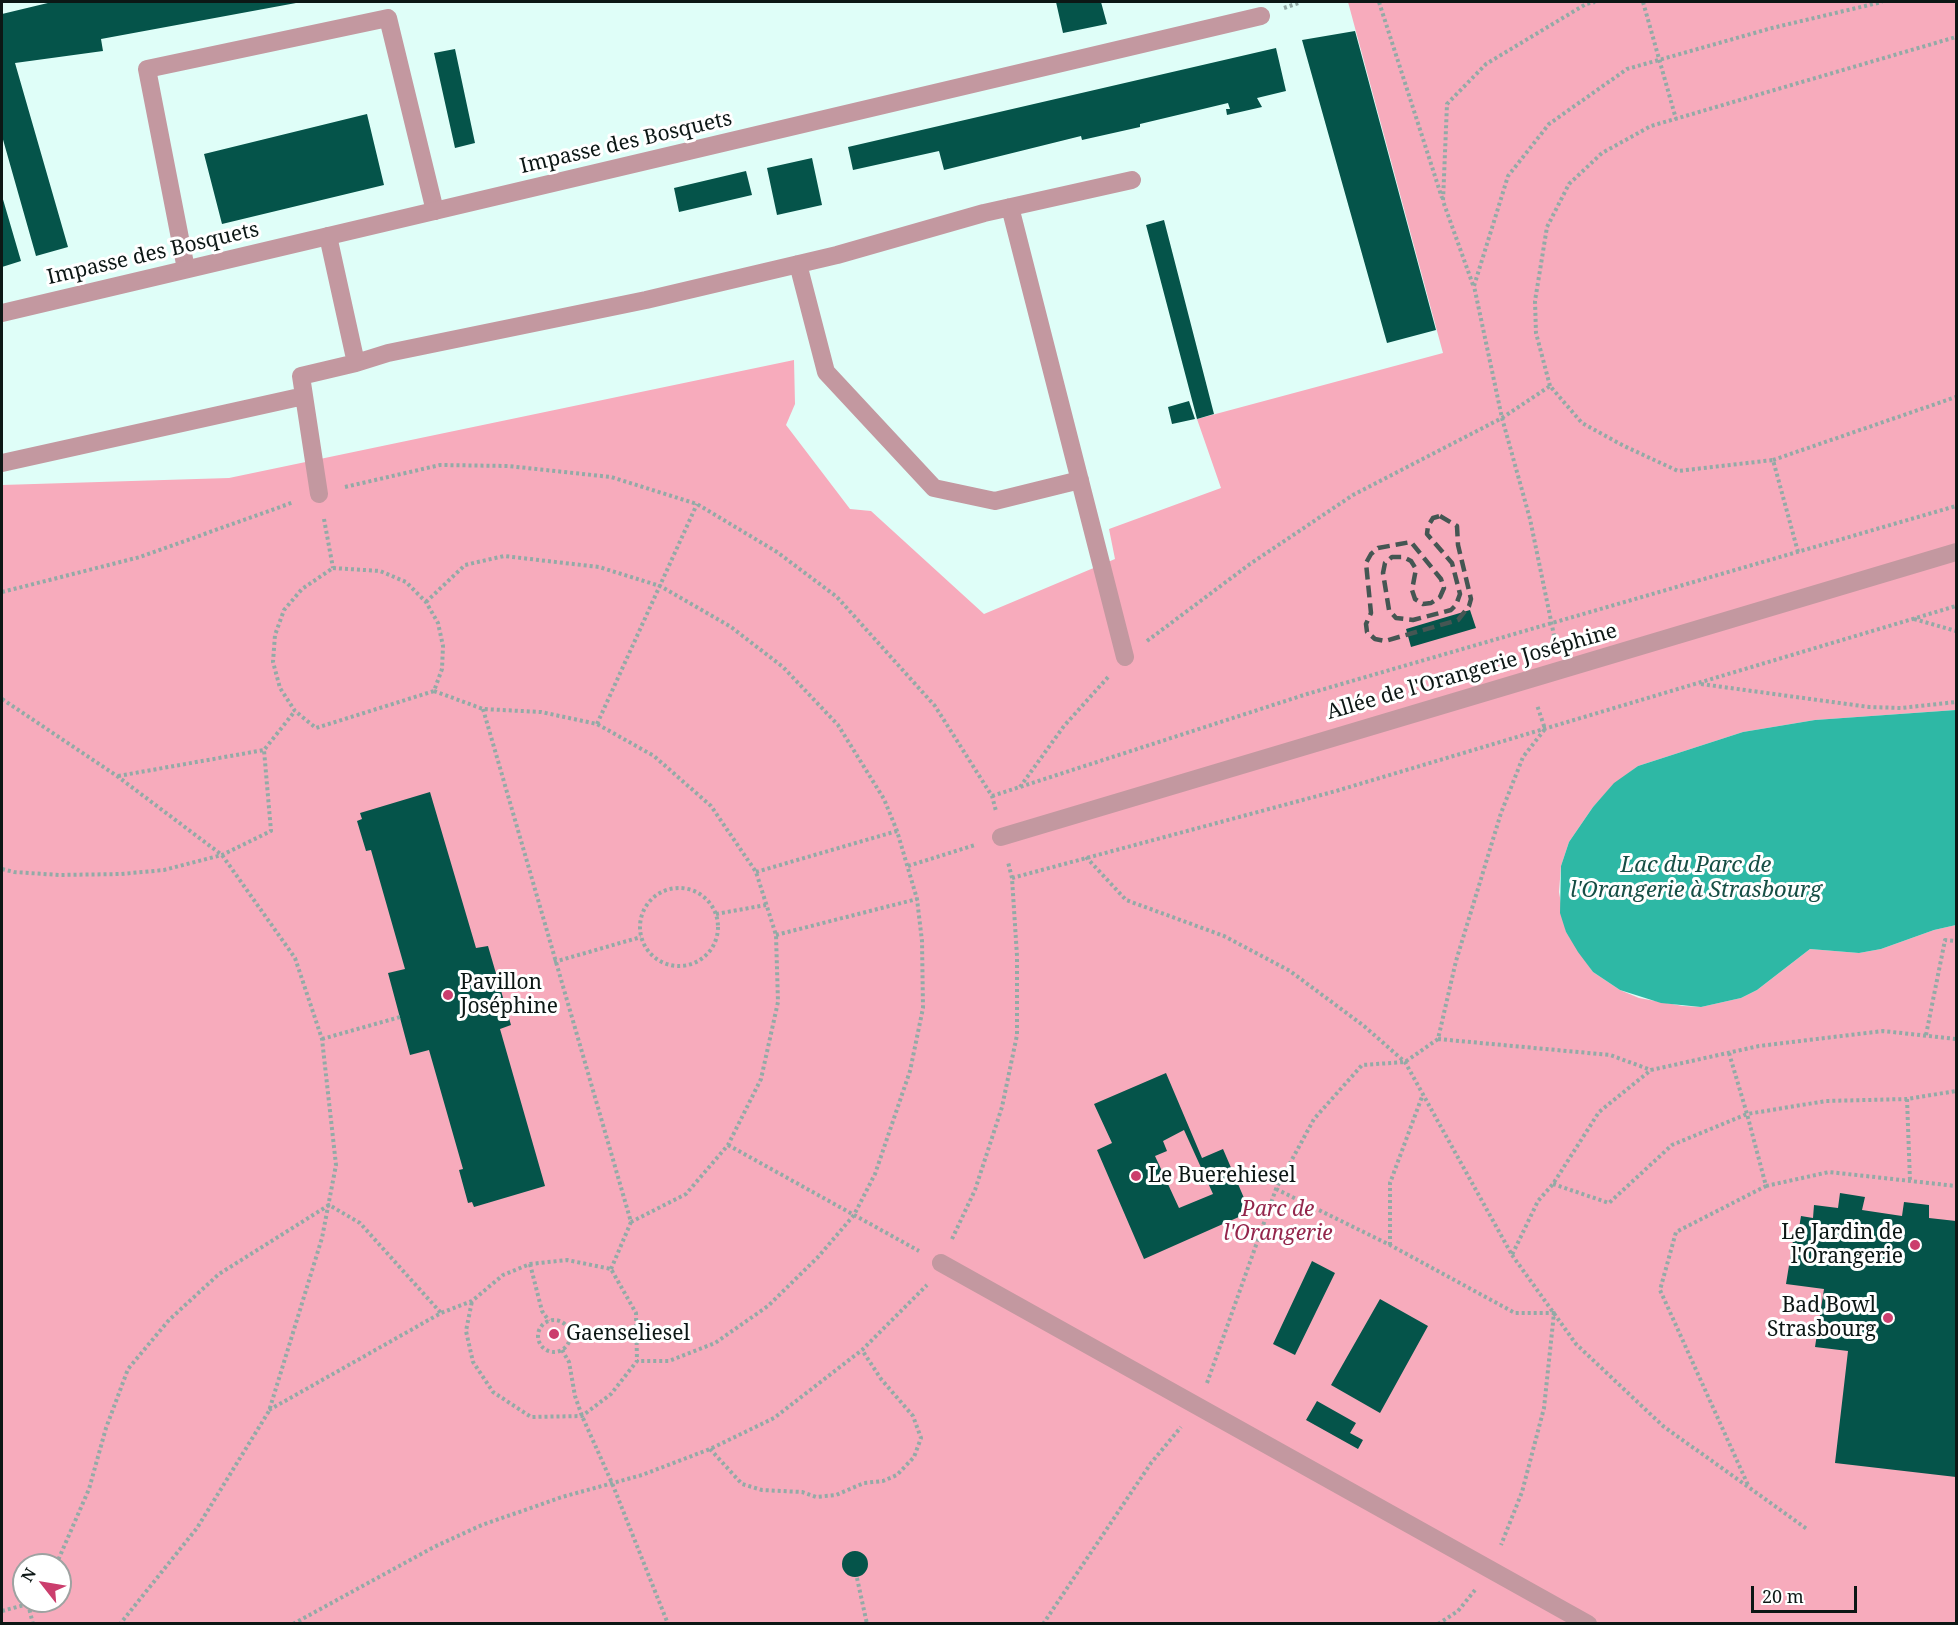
<!DOCTYPE html>
<html>
<head>
<meta charset="utf-8">
<style>
  body { margin:0 }
  #map { position:relative; width:1958px; height:1625px; overflow:hidden; background:#dffef8; font-family:"Noto Serif",serif }
  canvas { display:block }
  .frame { position:absolute; inset:0; border:3px solid #0c1715; pointer-events:none }
  .north { position:absolute; left:12px; top:1553px; width:60px; height:60px; box-sizing:border-box; background:#fff; border:2px solid #9ea2a1; border-radius:50%; rotate:301deg; font-size:16px; font-weight:700; line-height:24px; text-align:center; color:#0c1715 }
  .north::after { content:''; display:block; margin:auto; width:21px; height:27px; background:#cb3e6d; clip-path:polygon(50% 0,100% 100%,50% 72%,0 100%) }
  .scale { position:absolute; left:1751px; top:1586px; width:106px; height:27px; box-sizing:border-box; border:3px solid #0c1715; border-top:0; padding-left:8px; font-size:18px; line-height:21px; white-space:nowrap; color:#0c1715; -webkit-text-stroke:4px #fff; paint-order:stroke }
</style>
</head>
<body>
<div id="map">
<canvas width="1958" height="1625"></canvas>
<div class="frame"></div>
<div class="north">N</div>
<div class="scale">20 m</div>
</div>
<script>
const ctx = document.querySelector('canvas').getContext('2d');
ctx.lineJoin = 'round';
function fill(path, color) {
  ctx.fillStyle = color;
  ctx.fill(path, 'evenodd');
}
function shape(rows) {
  const path = new Path2D();
  for (const r of rows) {
    if (r.length === 3) {
      path.moveTo(r[0] + r[2], r[1]);
      path.arc(r[0], r[1], r[2], 0, 2 * Math.PI);
      continue;
    }
    path.moveTo(r[0], r[1]);
    for (let i = 2; i < r.length; i += 2) path.lineTo(r[i], r[i + 1]);
  }
  return path;
}
function stroke(path, color, width, dash) {
  ctx.strokeStyle = color;
  ctx.lineWidth = width;
  ctx.lineCap = dash ? 'butt' : 'round';
  ctx.setLineDash(dash || []);
  ctx.stroke(path);
}
function write(font, color, halo, rows, align = 'center') {
  ctx.font = font + ' "Noto Serif",serif';
  ctx.lineWidth = 6;
  ctx.setLineDash([]);
  ctx.textBaseline = 'middle';
  ctx.strokeStyle = halo;
  ctx.fillStyle = color;
  for (const [text, x, y, turn = 0] of rows) {
    ctx.save();
    ctx.translate(x, y);
    ctx.rotate((+turn || 0) * Math.PI / 180);
    ctx.textAlign = isNaN(turn) ? turn : align;
    if (halo) ctx.strokeText(text, 0, 0);
    ctx.fillText(text, 0, 0);
    ctx.restore();
  }
}
fill(shape([
  [1348,2,1956,2,1956,710,1815,720,1743,732,1638,766,1614,784,1593,807,1569,842,1561,866,1559,892,1566,932,1593,972,1620,990,1639,998,1683,1006,1701,1007,1741,998,1757,990,1810,949,1859,953,1881,949,1934,930,1956,925,1956,1623,2,1623,2,485,229,478,794,360,795,404,786,425,850,509,871,511,984,614,1115,559,1109,529,1221,488,1197,419,1443,353],
  [24,1565,60,1565,60,1601,24,1601]
]), '#f7abbc');
fill(shape([
  [1956,710,1956,925,1934,930,1881,949,1859,953,1810,949,1757,990,1741,998,1701,1007,1661,1003,1620,990,1593,972,1578,952,1566,932,1560,913,1561,866,1569,842,1593,807,1614,783,1638,766,1743,732,1815,720]
]), '#2eb8a5');
fill(shape([
  [52,2,296,3,101,39,103,51,15,63,68,247,36,256,2,136,2,14],
  [1056,2,1101,2,1107,24,1063,33],
  [1355,31,1436,330,1387,343,1302,40],
  [1276,48,1286,91,1257,98,1262,107,1227,115,1226,109,1230,109,1228,103,1140,124,1140,127,1082,140,1081,136,944,170,939,151,853,170,848,147],
  [455,49,475,143,455,148,434,53],
  [367,114,384,185,222,224,204,154],
  [812,158,822,205,777,215,767,168],
  [746,171,752,195,679,212,674,188],
  [2,196,21,261,2,267],
  [1164,220,1214,414,1197,419,1146,225],
  [1189,401,1195,419,1172,424,1168,407],
  [1470,610,1476,628,1411,647,1406,629],
  [430,792,476,948,488,946,511,1025,500,1029,545,1186,474,1207,472,1202,468,1203,459,1170,463,1169,429,1050,410,1055,388,973,405,969,371,850,366,851,357,821,362,819,360,813],
  [1166,1073,1202,1158,1223,1149,1250,1212,1144,1259,1097,1150,1112,1143,1094,1104],
  [1184,1130,1213,1194,1179,1208,1155,1156,1167,1151,1163,1141],
  [1840,1193,1865,1197,1862,1210,1902,1216,1904,1202,1929,1205,1929,1218,1956,1221,1956,1477,1835,1463,1848,1351,1815,1347,1824,1289,1786,1284,1795,1228,1799,1228,1801,1216,1813,1218,1814,1205,1838,1208],
  [1312,1261,1335,1273,1295,1355,1273,1344],
  [1380,1299,1428,1326,1380,1413,1331,1385],
  [1317,1401,1356,1423,1350,1433,1363,1440,1358,1449,1306,1420],
  [855,1564,13]
]), '#05544a');
stroke(shape([
  [1379,2,1442,198],
  [1643,2,1676,119],
  [1284,8,1301,2],
  [1473,285,1443,201,1447,104,1486,64,1586,4,1595,2],
  [1550,386,1536,333,1535,301,1547,227,1569,184,1602,153,1651,126,1956,37],
  [1773,460,1956,397],
  [345,487,440,465,508,466,611,477,697,504,777,552,837,597,935,706,992,796,996,811],
  [324,519,333,568],
  [1798,552,1773,460,1678,471,1624,446,1582,423,1550,386,1502,418,1474,286,1508,176,1549,124,1627,69,1772,28,1882,2],
  [333,568,380,571,406,582,426,602,438,623,443,646,442,669,434,691,316,728,295,711,280,688,273,662,275,635,284,610,302,589,333,568],
  [2,592,140,557,294,502],
  [426,602,465,565,504,556,599,567,660,586,731,627,783,667,838,725,884,799,897,831,917,899,922,941,923,1008,910,1071,875,1174,854,1215,818,1257,768,1306,715,1343,669,1361,637,1361],
  [1914,619,1956,631],
  [1147,641,1250,564,1353,495,1502,418,1530,519,1556,645],
  [1701,684,1869,707,1901,708,1956,702],
  [434,691,483,709,541,712,597,724,654,756,711,806,756,872,776,935,778,1002,761,1079,728,1145,686,1194,631,1222],
  [2,699,117,776,222,855,295,958,322,1039,336,1165,322,1238,269,1411,197,1528,120,1624],
  [483,709,631,1222,611,1269],
  [597,724,697,504],
  [118,776,264,750],
  [1020,787,1064,726,1109,676],
  [992,796,1307,694,1956,506],
  [1086,857,1126,900,1224,936,1290,971,1364,1026,1405,1062,1512,1255,1538,1201,1553,1184,1599,1112,1651,1070,1759,1046,1883,1031,1956,1039],
  [908,866,975,845],
  [2,869,14,872,59,875,121,874,164,870,222,855,271,831,264,750,295,711],
  [756,872,897,831],
  [1012,878,1336,791,1956,606],
  [679,927,39],
  [716,914,766,905],
  [776,935,917,899],
  [554,962,641,937],
  [1926,1035,1945,940,1956,941],
  [322,1039,400,1017],
  [1438,1039,1610,1055,1651,1070],
  [1729,1053,1747,1114,1826,1101,1907,1099,1956,1091],
  [1907,1099,1910,1181],
  [728,1145,919,1251],
  [1553,1184,1609,1203,1672,1145,1747,1114,1766,1186,1676,1232,1660,1290,1748,1485],
  [1766,1186,1829,1172,1956,1186],
  [1276,1189,1390,1245,1515,1313,1554,1313,1544,1408,1522,1492,1501,1545],
  [952,1239,975,1190,1002,1107,1017,1035,1017,956,1012,878,1008,862],
  [1390,1245,1390,1183,1423,1094],
  [1512,1255,1576,1344,1663,1426,1807,1529],
  [530,1264,542,1311,549,1321],
  [554,1336,16],
  [562,1350,569,1362,575,1396,582,1416,612,1483,668,1624],
  [1207,1383,1276,1189,1314,1119,1362,1065,1405,1062,1438,1039,1456,961,1501,813,1523,757,1545,729,1537,705],
  [269,1410,441,1313,472,1301,503,1275,530,1264,567,1260,611,1269,636,1313,637,1361,611,1394,582,1416,531,1417,493,1392,473,1362,466,1331,472,1301],
  [710,1449,742,1484,762,1490,802,1492,816,1497,836,1495,864,1483,883,1481,897,1475,914,1457,921,1438,913,1416,881,1379,862,1350],
  [56,1565,89,1489,106,1428,128,1369,169,1320,219,1274,329,1205,360,1223,441,1313],
  [857,1578,867,1624],
  [28,1604,33,1624],
  [2,1611,28,1604,31,1601],
  [293,1624,434,1547,482,1525,562,1497,642,1475,710,1449,774,1418,862,1350,927,1285],
  [1043,1624,1151,1463,1181,1427],
  [1438,1624,1458,1611,1475,1590]
]), '#93aaa6', 4, [3, 3]);
stroke(shape([
  [1010,207,1125,657],
  [328,236,356,363,388,353,646,300,837,255,984,213,1132,180],
  [798,264,826,372,934,488,995,501,1080,480],
  [186,269,147,69,388,18,435,211],
  [2,463,304,396],
  [319,494,301,376,356,363]
]), '#c398a0', 18);
stroke(shape([
  [2,313,1261,16],
  [1001,837,1956,552],
  [941,1263,1588,1624]
]), '#c398a0', 18);
stroke(shape([
  [1440,516,1457,526,1458,545,1471,599,1469,606,1458,620,1385,641,1375,639,1367,632,1366,624,1371,613,1366,563,1371,554,1378,548,1411,542,1441,579,1444,588,1440,597,1431,603,1423,604,1415,599,1412,590,1416,569,1411,561,1403,557,1392,557,1385,563,1383,573,1389,610,1396,618,1413,620,1451,610,1456,605,1460,594,1452,563,1427,534,1428,526,1433,518,1440,516]
]), '#455653', 4.5, [12, 6]);
for (const [x, y, r, color] of [
  [448,995,6,"#cb3e6d"],
  [1136,1176,6,"#cb3e6d"],
  [1915,1245,6,"#cb3e6d"],
  [1888,1318,6,"#cb3e6d"],
  [554,1334,6,"#cb3e6d"]
]) {
  const dot = new Path2D();
  dot.arc(x, y, r, 0, 2 * Math.PI);
  ctx.fillStyle = color;
  ctx.fill(dot);
  stroke(dot, '#fff', 2);
}
write('21px', '#0c1715', '#fff', [
  ["Impasse des Bosquets",626,143,-13],
  ["Impasse des Bosquets",153,254,-13],
  ["Allée de l'Orangerie Joséphine",1472,672,-16]
]);
write('21px', '#0c1715', '#fff', [
  ["Pavillon",460,983],
  ["Joséphine",460,1007],
  ["Le Buerehiesel",1148,1176],
  ["Le Jardin de",1903,1233,"right"],
  ["l'Orangerie",1903,1257,"right"],
  ["Bad Bowl",1876,1306,"right"],
  ["Strasbourg",1876,1330,"right"],
  ["Gaenseliesel",566,1334]
], 'left');
write('italic 21px', '#93264c', '#fff', [
  ["Parc de",1278,1210],
  ["l'Orangerie",1278,1234]
]);
write('italic 22px', '#164e45', '#fff', [
  ["Lac du Parc de",1696,866],
  ["l'Orangerie à Strasbourg",1696,891]
]);
</script>
</body>
</html>
